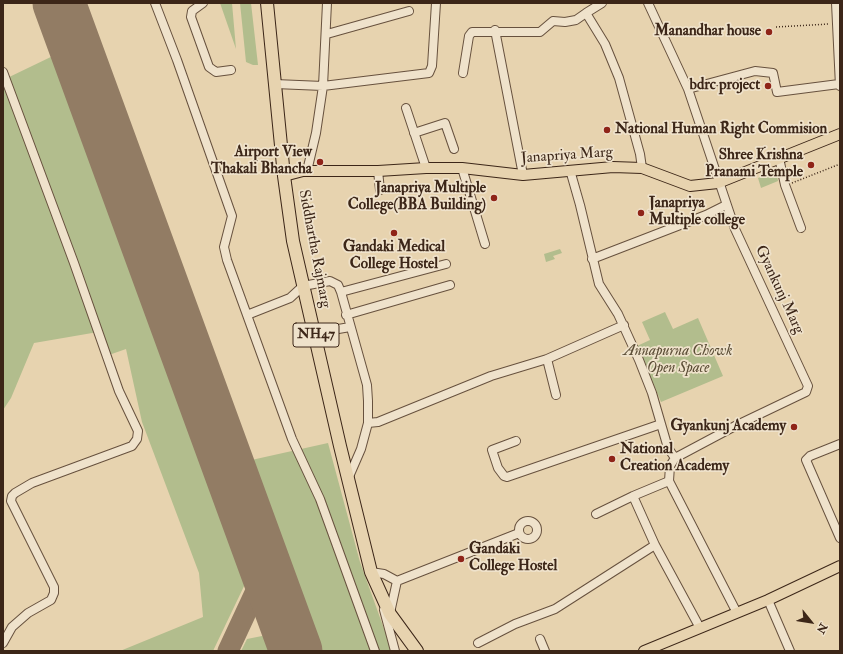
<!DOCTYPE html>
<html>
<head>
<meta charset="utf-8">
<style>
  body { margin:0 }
  #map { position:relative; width:843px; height:654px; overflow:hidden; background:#e7d3af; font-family:"IM FELL Double Pica",serif }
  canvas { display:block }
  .frame { position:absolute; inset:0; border:4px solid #3c2618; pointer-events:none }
  .north { position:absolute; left:791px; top:602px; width:40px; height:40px; -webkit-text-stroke:3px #efe2cb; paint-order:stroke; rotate:120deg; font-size:11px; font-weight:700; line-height:16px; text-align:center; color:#3c2618 }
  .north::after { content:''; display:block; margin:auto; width:14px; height:18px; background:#3c2618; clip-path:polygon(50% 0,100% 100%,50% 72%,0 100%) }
</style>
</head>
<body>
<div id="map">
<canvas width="843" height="654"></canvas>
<div class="frame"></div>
<div class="north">N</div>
</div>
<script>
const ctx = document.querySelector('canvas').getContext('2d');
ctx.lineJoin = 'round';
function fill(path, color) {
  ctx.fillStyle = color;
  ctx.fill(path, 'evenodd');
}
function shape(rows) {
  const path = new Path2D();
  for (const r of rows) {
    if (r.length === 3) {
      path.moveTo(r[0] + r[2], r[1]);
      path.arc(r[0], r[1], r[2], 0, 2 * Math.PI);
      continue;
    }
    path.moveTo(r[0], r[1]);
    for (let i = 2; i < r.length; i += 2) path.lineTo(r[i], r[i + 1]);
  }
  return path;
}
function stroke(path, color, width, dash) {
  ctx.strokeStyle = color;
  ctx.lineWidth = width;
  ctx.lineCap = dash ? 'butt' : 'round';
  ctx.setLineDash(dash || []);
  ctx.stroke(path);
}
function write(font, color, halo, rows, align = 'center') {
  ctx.font = font + ' "IM FELL Double Pica",serif';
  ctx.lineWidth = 3.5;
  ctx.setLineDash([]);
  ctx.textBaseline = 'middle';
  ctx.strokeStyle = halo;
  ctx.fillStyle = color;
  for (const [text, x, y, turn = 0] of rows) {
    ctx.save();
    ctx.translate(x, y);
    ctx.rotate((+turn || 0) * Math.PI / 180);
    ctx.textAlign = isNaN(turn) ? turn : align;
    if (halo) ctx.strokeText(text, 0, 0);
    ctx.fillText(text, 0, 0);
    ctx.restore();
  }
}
fill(shape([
  [220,3,232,3,236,49],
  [240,3,251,3,258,65,253,65,246,62],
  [57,54,246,582,213,651,120,651,203,617,199,573,142,422,126,349,106,356,98,332,34,343,11,398,3,410,3,80],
  [776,171,778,181,761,188,758,178],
  [560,249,562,253,553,256,555,259,546,262,544,254],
  [665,312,673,329,698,318,723,376,661,402,637,346,650,340,642,322],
  [328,443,360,562,392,651,317,651,247,461],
  [262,636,273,641,277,651,241,651,247,639]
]), '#b2bd8d');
stroke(shape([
  [228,651,255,593,262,572,262,558]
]), '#927c64', 21);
stroke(shape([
  [59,3,296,651]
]), '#927c64', 53);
const minor = shape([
  [155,3,177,60,232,216,224,247,227,260,247,315],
  [203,3,192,11,191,17,209,67,216,72,231,70],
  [602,3,586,13,605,44,619,78,640,154,642,168],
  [648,3,688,89,735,229,808,386,806,392,737,425,675,458,670,466,669,481,737,613],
  [836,3,840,86],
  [495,30,523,175],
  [327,34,409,11],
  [3,72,74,263,119,391,138,431,137,439,132,446,32,483,15,493,12,496,11,501,54,587,54,593,51,600,28,613,12,627,3,643],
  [463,73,469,36,472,32,540,32,553,21,565,22,576,20,586,13],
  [275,84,323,86,429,73,432,66,436,3],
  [688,89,755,71,773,73,777,92,839,84],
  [406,108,426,168],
  [414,133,445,123,454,149],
  [779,158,785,185,801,228],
  [462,168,485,244],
  [570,170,580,205,599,284,618,314,639,360,652,393,668,448,675,458],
  [307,171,316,133,323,86,327,3],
  [378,171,380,190],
  [592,259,706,215,726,205],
  [341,292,446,264],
  [346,315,450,285],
  [315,333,350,327],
  [547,359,556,395],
  [368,423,378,422,491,376,547,359,624,325],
  [516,441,492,450,498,468,504,476,507,477,661,424],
  [840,444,810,456,806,460,840,538],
  [348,479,361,449,368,423,368,401,367,385,341,292,338,285,330,281,303,286,290,298,247,315,292,439,320,499,375,651],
  [633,496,669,481],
  [596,514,633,496,655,545,700,628],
  [528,530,9],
  [371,572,384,574,397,581,519,533],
  [768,600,790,651],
  [384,610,395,651],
  [390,613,397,581],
  [540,639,545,651],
  [478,643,515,624,555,609,655,545]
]);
const major = shape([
  [284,176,303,171,378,171,426,168,462,168,523,175,613,167,642,168,690,186,718,183,840,134],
  [644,651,768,600,840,566]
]);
const highway = shape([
  [267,3,284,176,293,241,340,446,371,572,390,614,417,651]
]);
stroke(minor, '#67513e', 10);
stroke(major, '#3c2618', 12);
stroke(highway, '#3c2618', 14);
stroke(shape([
  [776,27,829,24],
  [792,183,840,164]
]), '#3c2618', 1.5, [1, 2]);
stroke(minor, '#efe2cb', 8);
stroke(major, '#e7d3af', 10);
stroke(highway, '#e7d3af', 12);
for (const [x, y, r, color] of [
  [769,32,4,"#8f2418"],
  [768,86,4,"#8f2418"],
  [607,130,4,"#8f2418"],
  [320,162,4,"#8f2418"],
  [811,165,4,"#8f2418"],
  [494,198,4,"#8f2418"],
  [641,213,4,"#8f2418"],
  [394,233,4,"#8f2418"],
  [794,427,4,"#8f2418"],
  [612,459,4,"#8f2418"],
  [461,559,4,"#8f2418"]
]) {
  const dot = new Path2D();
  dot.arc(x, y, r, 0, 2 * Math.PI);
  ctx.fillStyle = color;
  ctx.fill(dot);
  stroke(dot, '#efe2cb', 1.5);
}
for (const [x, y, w] of [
  [316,335,46]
]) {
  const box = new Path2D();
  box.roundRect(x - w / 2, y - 12, w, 24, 3);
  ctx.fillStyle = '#efe2cb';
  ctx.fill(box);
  stroke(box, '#3c2618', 1);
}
write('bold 14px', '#3c2618', null, [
  ["NH47",316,335]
]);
write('bold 15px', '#3c2618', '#efe2cb', [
  ["Manandhar house",761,32],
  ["bdrc project",760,86],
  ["National Human Right Commision",615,130,"left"],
  ["Airport View",312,153],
  ["Thakali Bhancha",312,170],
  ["Shree Krishna",803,156],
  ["Pranami Temple",803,173],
  ["Janapriya Multiple",486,189],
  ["College(BBA Building)",486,206],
  ["Janapriya",649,204,"left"],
  ["Multiple college",649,221,"left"],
  ["Gandaki Medical",394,248,"center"],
  ["College Hostel",394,265,"center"],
  ["Gyankunj Academy",786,427],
  ["National",620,450,"left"],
  ["Creation Academy",620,467,"left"],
  ["Gandaki",469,550,"left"],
  ["College Hostel",469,567,"left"]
], 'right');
write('15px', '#3c2618', '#efe2cb', [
  ["Janapriya Marg",567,156,-4],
  ["Siddhartha Rajmarg",314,249,79],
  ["Gyankunj Marg",779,290,65]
]);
write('italic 15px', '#5a4c35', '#efe2cb', [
  ["Annapurna Chowk",678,352],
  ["Open Space",678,369]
]);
</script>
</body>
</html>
